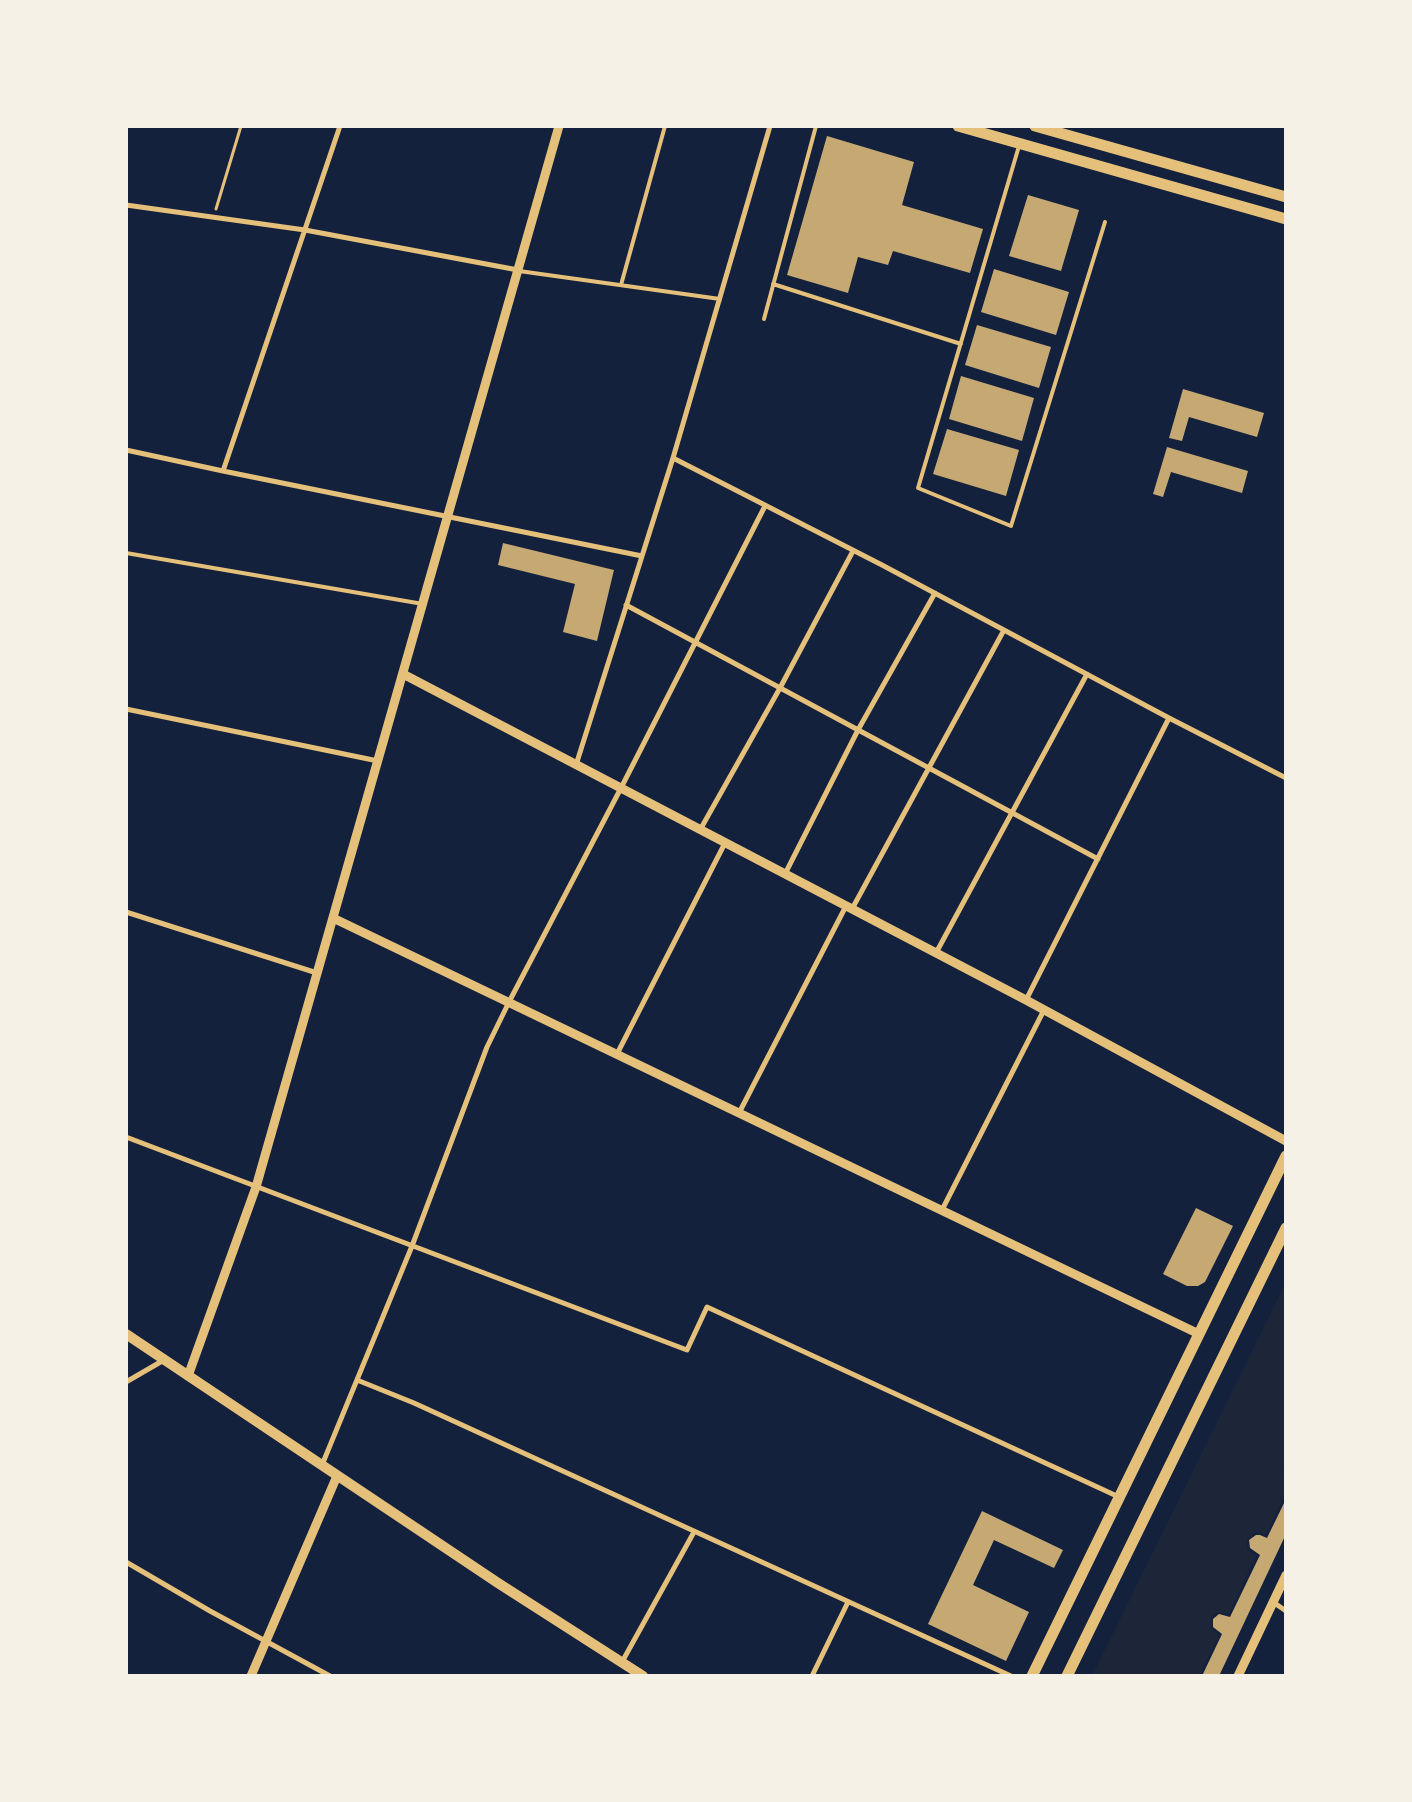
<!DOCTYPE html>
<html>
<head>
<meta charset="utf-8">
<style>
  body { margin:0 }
  #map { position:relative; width:1412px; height:1802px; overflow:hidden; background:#14213d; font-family:Merriweather,serif }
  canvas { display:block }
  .frame { position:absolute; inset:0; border:128px solid #f6f1e7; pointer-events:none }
</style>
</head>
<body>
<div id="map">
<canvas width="1412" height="1802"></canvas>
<div class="frame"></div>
</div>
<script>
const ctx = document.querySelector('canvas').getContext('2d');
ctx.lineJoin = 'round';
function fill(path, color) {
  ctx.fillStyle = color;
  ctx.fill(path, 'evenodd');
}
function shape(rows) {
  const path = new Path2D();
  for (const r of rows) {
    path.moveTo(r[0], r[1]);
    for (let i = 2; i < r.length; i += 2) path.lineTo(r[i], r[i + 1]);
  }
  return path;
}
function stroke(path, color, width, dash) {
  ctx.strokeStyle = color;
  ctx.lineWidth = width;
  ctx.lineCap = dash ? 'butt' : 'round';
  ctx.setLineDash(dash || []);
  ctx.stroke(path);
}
fill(shape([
  [1286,1282,1286,1457,1283,1465,1286,1471,1286,1494,1266,1535,1261,1532,1255,1532,1247,1539,1247,1549,1256,1556,1229,1614,1219,1612,1214,1614,1211,1618,1211,1628,1219,1635,1199,1676,1092,1676]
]), '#1d2539');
fill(shape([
  [827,136,914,162,902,205,983,229,970,273,893,251,888,265,858,257,848,293,787,275],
  [1028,195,1079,210,1061,271,1009,256],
  [994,269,1069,292,1056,335,981,312],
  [977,325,1051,347,1039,388,965,365],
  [961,376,1034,398,1022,441,949,419],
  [1183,389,1264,413,1257,437,1189,417,1182,441,1169,438],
  [947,429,1019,450,1006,496,933,474],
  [1167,447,1248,471,1242,493,1171,472,1163,497,1153,494],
  [503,543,614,570,597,641,563,632,575,584,498,565],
  [1196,1208,1233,1226,1205,1282,1198,1286,1187,1286,1163,1274],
  [1286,1499,1286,1534,1219,1676,1202,1676,1222,1634,1213,1627,1213,1619,1219,1614,1230,1617,1260,1555,1250,1548,1249,1540,1256,1535,1260,1535,1267,1538],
  [982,1511,1063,1550,1054,1568,994,1540,973,1585,1029,1612,1006,1661,928,1624]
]), '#c6a872');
stroke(shape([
  [216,209,241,126]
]), '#e5c07b', 3);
stroke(shape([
  [1019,146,918,488,1011,526,1105,222],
  [519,271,720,299],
  [773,284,961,344],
  [621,285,665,126],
  [764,319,816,126],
  [126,553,423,604]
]), '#e5c07b', 4);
stroke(shape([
  [126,205,305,230,518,270],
  [126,450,223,471,642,556],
  [673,458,882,565,1169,718,1286,778],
  [223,471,340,126],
  [626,605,1098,859],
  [126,709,378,761],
  [576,765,673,458,770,126],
  [700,830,780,688,853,551],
  [785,874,858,730,935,593],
  [852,909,1004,630],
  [126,912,317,973],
  [936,953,1087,674],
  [1026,1000,1169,718],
  [617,1054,725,843],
  [739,1113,846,906],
  [126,1137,687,1350,707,1307,1119,1497],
  [942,1210,1044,1010],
  [357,1380,414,1403,1011,1676],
  [126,1382,164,1360],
  [322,1465,412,1246,487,1047,509,1002,621,788,765,506],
  [126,1562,210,1611,330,1676],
  [1273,1602,1286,1611],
  [622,1662,694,1532],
  [812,1676,848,1602]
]), '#e5c07b', 5);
stroke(shape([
  [403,674,1026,1000,1286,1141],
  [333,918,1199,1334],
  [188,1376,256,1187,559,126],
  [251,1676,337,1476],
  [1238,1676,1286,1575]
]), '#e5c07b', 9);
stroke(shape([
  [126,1334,498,1583,643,1676]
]), '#e5c07b', 10);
stroke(shape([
  [958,126,1286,219],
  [1035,126,1286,197],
  [1032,1676,1286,1156],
  [1067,1676,1286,1228]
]), '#e5c07b', 11);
</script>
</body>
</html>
